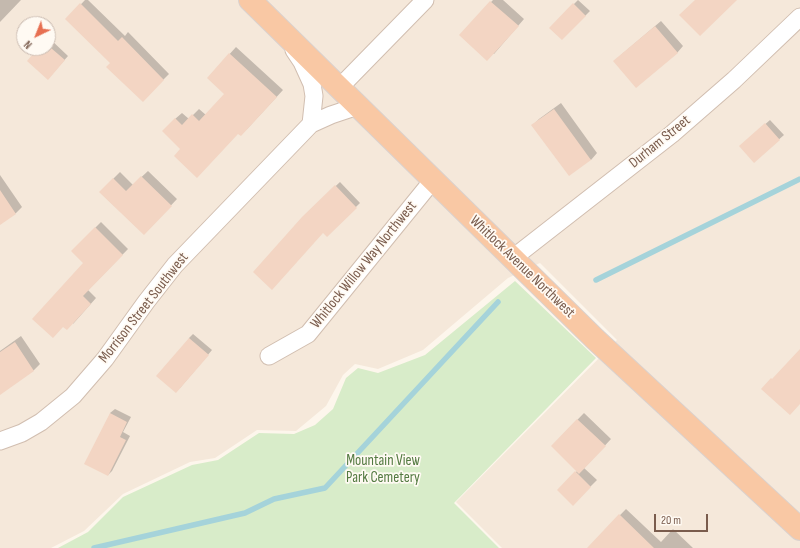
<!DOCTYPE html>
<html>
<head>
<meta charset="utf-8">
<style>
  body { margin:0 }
  #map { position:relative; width:800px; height:548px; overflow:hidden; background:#fdf6ec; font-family:"Sofia Sans Condensed",sans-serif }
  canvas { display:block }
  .north { position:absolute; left:16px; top:16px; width:40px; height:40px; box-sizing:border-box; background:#fffaf3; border:1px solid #cabbb1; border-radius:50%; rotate:223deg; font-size:11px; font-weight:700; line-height:16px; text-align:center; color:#7a5c4d }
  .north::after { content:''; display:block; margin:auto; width:14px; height:18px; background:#e76f51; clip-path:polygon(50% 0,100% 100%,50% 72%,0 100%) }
  .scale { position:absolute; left:654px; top:514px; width:54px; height:18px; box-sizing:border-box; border:2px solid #7a5c4d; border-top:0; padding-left:5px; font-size:12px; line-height:14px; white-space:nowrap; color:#7a5c4d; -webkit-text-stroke:3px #fffaf3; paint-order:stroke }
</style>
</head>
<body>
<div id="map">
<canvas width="800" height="548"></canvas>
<div class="north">N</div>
<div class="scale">20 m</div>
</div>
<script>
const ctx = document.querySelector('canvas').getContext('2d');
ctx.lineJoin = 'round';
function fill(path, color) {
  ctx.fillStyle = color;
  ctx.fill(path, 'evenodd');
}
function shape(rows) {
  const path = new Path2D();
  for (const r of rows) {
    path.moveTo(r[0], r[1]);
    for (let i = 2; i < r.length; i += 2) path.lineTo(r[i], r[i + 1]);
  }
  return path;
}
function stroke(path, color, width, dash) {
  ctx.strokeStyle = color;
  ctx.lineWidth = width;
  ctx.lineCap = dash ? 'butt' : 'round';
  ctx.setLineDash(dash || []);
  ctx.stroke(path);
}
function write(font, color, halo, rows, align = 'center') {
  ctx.font = font + ' "Sofia Sans Condensed",sans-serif';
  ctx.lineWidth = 3.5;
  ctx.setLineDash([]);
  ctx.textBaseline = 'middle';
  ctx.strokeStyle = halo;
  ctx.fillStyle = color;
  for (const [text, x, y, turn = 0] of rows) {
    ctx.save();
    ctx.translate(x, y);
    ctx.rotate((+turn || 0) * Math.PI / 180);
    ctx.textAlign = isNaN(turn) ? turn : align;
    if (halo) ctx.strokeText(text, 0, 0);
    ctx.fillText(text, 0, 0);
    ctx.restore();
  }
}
fill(shape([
  [0,0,800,0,800,548,502,548,456,502,617,340,540,263,508,278,423,350,378,369,355,364,343,375,326,406,296,431,257,430,215,458,190,462,123,494,84,531,51,548,0,548],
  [24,24,48,24,48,48,24,48]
]), '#f5e8da');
fill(shape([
  [515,281,596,358,454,503,499,548,58,548,88,532,123,497,192,465,218,460,259,433,294,434,315,425,333,409,346,378,358,368,378,373,425,355]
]), '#d8ecc9');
fill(shape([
  [0,0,21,0,0,22],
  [85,0,88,0,125,36,128,32,169,74,143,100,112,63,67,19],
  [493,0,503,0,524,19,494,54,460,35],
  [578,0,590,11,562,39,550,28],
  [661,21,683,46,677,53,621,55],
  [49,38,68,56,52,74,40,48,48,48],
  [236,47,283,90,247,129,238,133,182,149,175,119,182,113,189,119,199,109,206,115,226,94,208,78],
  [561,103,597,153,591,160,533,125,539,119],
  [770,120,784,135,754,161,745,142],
  [148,171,177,199,144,234,100,192,120,172,133,185],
  [0,175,22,207,16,213,0,224],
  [340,182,360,203,327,235,303,217],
  [101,222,128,249,88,290,96,298,73,324,84,263,72,251],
  [193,334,212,350,180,388,189,338],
  [21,336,40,364,34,370,0,393,0,351],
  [115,409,131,417,123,432,130,436,112,471,108,475,110,413],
  [584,413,611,439,584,468,597,480,573,504,558,490,577,471,552,446],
  [626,509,661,542,673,529,693,548,588,548]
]), '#0003');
stroke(shape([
  [596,280,800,179],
  [94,548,245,513,274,499,325,488,498,302]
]), '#a5d3da', 5.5);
fill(shape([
  [695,0,737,0,700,36,679,15],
  [490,1,519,26,487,61,459,35],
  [80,3,118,41,122,37,164,80,143,102,106,67,110,63,65,19],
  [573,3,586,16,562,40,549,28],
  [655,26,678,53,636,88,613,61],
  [38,48,51,48,65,60,48,80,27,61],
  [229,53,277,97,241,136,238,134,197,178,174,156,180,149,162,131,175,118,182,125,192,114,199,121,224,94,207,78],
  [554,109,591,160,569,176,531,125],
  [765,123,780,140,754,163,739,146],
  [141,176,172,206,144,235,99,192,113,178,126,191],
  [335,185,357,208,327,237,323,233,272,290,253,272,302,217],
  [0,190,16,214,0,225],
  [95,227,123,255,83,296,91,304,67,330,63,327,53,338,32,319,83,263,71,251],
  [189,338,209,355,176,393,156,376],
  [15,342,34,371,0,395,0,352],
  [800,349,800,404,790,415,761,389,771,378,772,379],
  [110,413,127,422,120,437,126,440,108,476,84,464],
  [577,419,606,446,579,474,551,446],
  [575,471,591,487,573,506,557,490],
  [619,514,654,548,587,548]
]), '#f3d5c3');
const minor = shape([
  [294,50,302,62,312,84,314,96,311,124],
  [339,88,425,0],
  [513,258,672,134,734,80,800,17],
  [269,356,308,334,433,180],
  [0,441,22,433,41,422,73,396,105,359,146,302,175,265,311,124,331,115,358,106]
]);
const trunk = shape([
  [250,0,595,339,800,529]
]);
stroke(minor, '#d1beb0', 19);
stroke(trunk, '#dad1cd', 24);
stroke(minor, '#fff', 17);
stroke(trunk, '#f9c8a4', 22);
write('15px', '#7a5c4d', '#fffaf3', [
  ["Durham Street",660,142,-39],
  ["Whitlock Willow Way Northwest",364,265,-51],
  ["Whitlock Avenue Northwest",522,267,44],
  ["Morrison Street Southwest",144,308,-52]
]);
write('15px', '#537a41', '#fffaf3', [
  ["Mountain View",383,461],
  ["Park Cemetery",383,478]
]);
</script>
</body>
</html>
